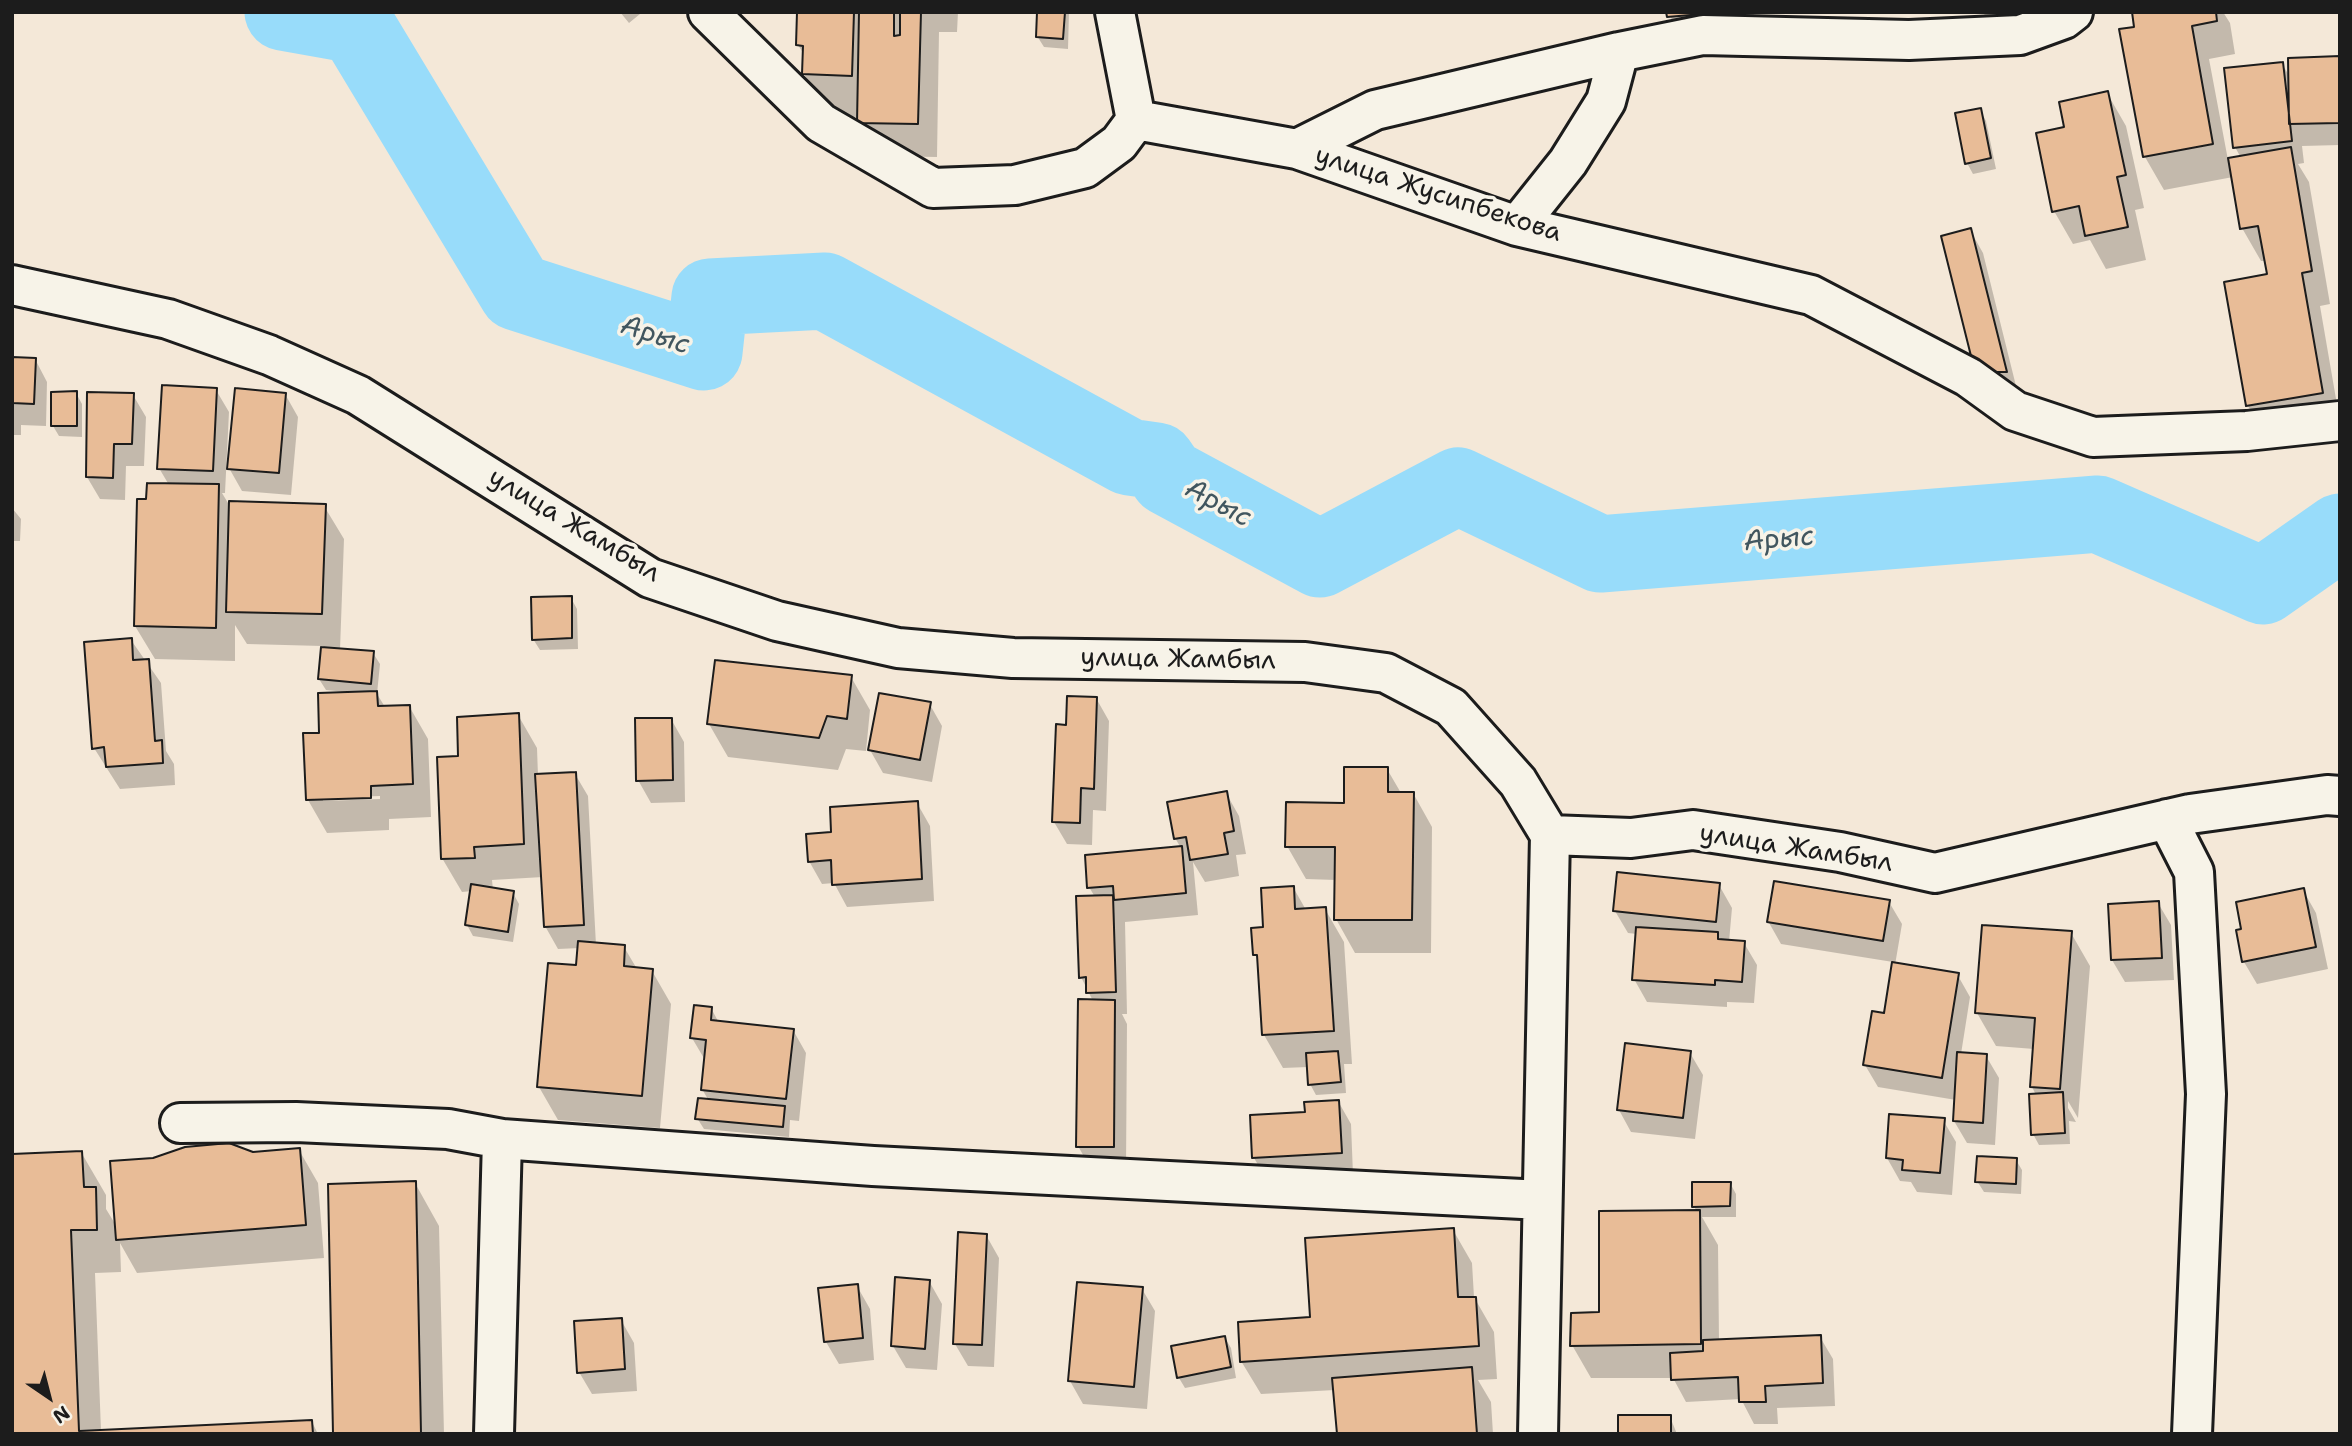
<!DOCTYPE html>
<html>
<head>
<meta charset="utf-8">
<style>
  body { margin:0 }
  #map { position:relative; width:2352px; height:1446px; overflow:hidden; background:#f4e8d8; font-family:"Shantell Sans",sans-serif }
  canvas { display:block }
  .frame { position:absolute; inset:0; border:14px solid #1c1c1c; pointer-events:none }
  .north { position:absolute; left:14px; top:1362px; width:70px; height:70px; -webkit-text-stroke:5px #f7f3e8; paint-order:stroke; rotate:145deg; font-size:19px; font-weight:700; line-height:28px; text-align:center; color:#1c1c1c }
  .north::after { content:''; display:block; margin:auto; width:24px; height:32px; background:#1c1c1c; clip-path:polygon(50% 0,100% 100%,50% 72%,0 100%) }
</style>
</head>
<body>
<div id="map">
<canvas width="2352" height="1446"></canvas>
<div class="frame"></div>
<div class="north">N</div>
</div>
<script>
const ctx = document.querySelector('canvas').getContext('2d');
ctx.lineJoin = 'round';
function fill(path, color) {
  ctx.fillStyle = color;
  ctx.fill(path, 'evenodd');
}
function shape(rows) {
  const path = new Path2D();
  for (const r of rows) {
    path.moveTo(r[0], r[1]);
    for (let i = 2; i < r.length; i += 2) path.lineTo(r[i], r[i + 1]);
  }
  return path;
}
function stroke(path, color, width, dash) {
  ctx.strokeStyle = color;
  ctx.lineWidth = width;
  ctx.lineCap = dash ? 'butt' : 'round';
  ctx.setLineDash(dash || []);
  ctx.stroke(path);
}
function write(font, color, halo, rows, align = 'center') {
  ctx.font = font + ' "Shantell Sans",sans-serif';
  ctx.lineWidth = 7;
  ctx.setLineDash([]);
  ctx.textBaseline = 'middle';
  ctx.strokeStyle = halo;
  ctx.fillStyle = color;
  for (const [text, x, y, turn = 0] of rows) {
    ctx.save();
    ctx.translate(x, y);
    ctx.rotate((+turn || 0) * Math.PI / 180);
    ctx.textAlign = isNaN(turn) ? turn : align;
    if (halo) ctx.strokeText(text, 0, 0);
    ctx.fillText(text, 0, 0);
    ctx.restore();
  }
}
fill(shape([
  [620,12,639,12,640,14,629,23],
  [798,12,958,12,957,32,939,32,937,157,878,156,859,117,829,116,804,74,805,56,798,45],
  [1039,12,1069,12,1068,49,1044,47,1037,36],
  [1668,12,1754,12,1756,33,1682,39],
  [1983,12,2050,12,1988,21],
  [2133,12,2223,12,2230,23,2235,54,2209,59,2228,160,2241,158,2235,147,2282,64,2290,77,2340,58,2340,145,2302,146,2304,163,2298,164,2309,182,2330,304,2320,306,2340,422,2267,439,2248,406,2269,275,2266,261,2261,261,2242,228,2233,177,2164,190,2145,157],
  [2107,93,2126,126,2144,208,2135,210,2146,260,2106,269,2090,240,2073,244,2054,211,2066,128],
  [1980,110,1986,121,1996,169,1973,174,1967,163],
  [1970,230,1983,253,2018,394,1990,394],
  [12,359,35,359,47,382,46,426,21,425,21,435,12,435],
  [216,390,229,412,225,493,222,493,231,508,324,506,344,539,340,650,373,653,380,664,377,694,385,707,409,706,428,739,431,817,389,819,389,830,327,833,308,800,321,735,346,692,326,690,319,679,322,646,247,644,235,625,235,661,155,659,135,626,148,500,169,485,159,468],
  [380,796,380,799,323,801,323,798],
  [76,393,82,404,82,437,59,436,53,426],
  [285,394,298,417,291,495,242,491,229,468],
  [133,395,146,417,144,466,126,466,125,500,100,499,87,477],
  [12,508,21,519,20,541,12,541],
  [571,598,577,609,578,649,540,650,533,639],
  [131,640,161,683,166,751,174,764,175,785,120,789,94,748],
  [851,677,870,710,866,751,846,749,838,770,728,757,709,724],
  [1096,698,1109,721,1106,811,1093,810,1092,845,1067,844,1054,822,1068,726],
  [929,703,942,726,932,782,883,773,870,750],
  [518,715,537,748,538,776,575,774,588,796,596,945,624,947,637,969,652,971,671,1004,660,1128,558,1120,539,1087,578,967,580,948,558,949,545,926,543,877,492,880,493,890,513,893,519,904,513,942,473,936,467,925,472,891,462,892,442,858,460,758],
  [671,719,684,742,685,802,651,803,638,780],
  [1387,769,1401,793,1413,793,1432,827,1431,953,1355,953,1336,919,1336,880,1306,879,1287,846,1346,804],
  [1226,793,1239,816,1246,854,1236,855,1239,876,1205,882,1193,862,1198,915,1125,922,1127,1014,1122,1014,1127,1024,1126,1169,1091,1169,1078,1146,1093,1001,1081,977,1095,897,1089,887,1181,848,1175,838],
  [917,803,930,826,934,901,847,907,834,883,822,884,809,861,833,834],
  [1719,885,1732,908,1729,942,1744,943,1757,965,1754,1003,1727,1002,1727,1007,1647,1002,1634,979,1637,934,1628,933,1615,911],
  [1293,887,1306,910,1325,909,1344,942,1352,1064,1344,1064,1346,1093,1316,1095,1310,1084,1308,1067,1283,1068,1264,1035,1259,962,1255,954,1265,929],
  [2303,890,2316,913,2328,969,2257,984,2244,962,2238,931],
  [1889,902,1902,924,1895,965,1957,974,1970,997,1961,1054,1986,1056,1999,1078,1995,1145,1967,1143,1954,1121,1956,1100,1878,1087,1865,1065,1885,1015,1893,962,1781,944,1768,921],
  [2158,903,2171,925,2174,980,2125,982,2112,960],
  [2071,933,2090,966,2078,1118,2068,1101,2068,1108,2076,1122,2069,1121,2070,1144,2039,1145,2033,1134,2036,1095,2032,1087,2034,1049,1996,1046,1977,1013],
  [711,1008,719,1023,793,1030,806,1053,799,1121,790,1120,789,1137,704,1129,697,1118,709,1101,702,1089,705,1060,692,1038],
  [1690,1053,1703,1075,1695,1139,1631,1132,1619,1110],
  [1338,1101,1351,1124,1353,1175,1267,1180,1254,1158],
  [1943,1120,1956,1142,1952,1195,1917,1192,1911,1182,1900,1181,1887,1158],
  [299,1150,318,1183,324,1258,137,1273,120,1243,121,1272,95,1273,101,1431,312,1422,318,1434,12,1434,81,1152,106,1195,106,1209,117,1227,253,1154],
  [2016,1160,2022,1170,2021,1194,1984,1192,1977,1181],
  [415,1183,439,1226,444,1434,335,1434],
  [1730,1183,1736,1194,1736,1217,1702,1217,1718,1245,1719,1341,1820,1337,1833,1359,1835,1406,1777,1408,1778,1424,1754,1424,1741,1399,1686,1402,1673,1378,1591,1378,1572,1345,1697,1212,1694,1206],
  [1453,1230,1472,1263,1474,1297,1494,1332,1497,1379,1478,1380,1491,1402,1493,1434,1338,1434,1335,1390,1261,1394,1241,1361],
  [986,1235,999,1258,994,1367,968,1366,955,1344],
  [929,1281,942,1304,937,1370,906,1368,893,1346],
  [857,1286,870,1309,874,1360,839,1364,826,1342],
  [1142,1289,1155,1311,1147,1409,1083,1404,1070,1381],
  [621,1320,634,1343,637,1391,592,1394,579,1372],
  [1225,1338,1231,1348,1236,1378,1185,1388,1179,1378],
  [1670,1417,1677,1434,1620,1434]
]), '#0003');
stroke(shape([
  [283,12,356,25,517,292,704,352,710,297,825,291,1129,457,1157,461,1168,477,1320,559,1458,486,1600,554,2098,514,2263,586,2340,532]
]), '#98dcfa', 77);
const building = shape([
  [797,12,854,12,852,76,802,74,803,46,796,45,797,12],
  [859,12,894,12,894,36,900,35,900,12,921,12,918,124,857,123,859,12],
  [1037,12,1065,12,1063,39,1036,37,1037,12],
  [1666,12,1726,12,1667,17,1666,12],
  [2132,12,2216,12,2217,21,2192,26,2213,144,2143,157,2119,29,2134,27,2132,12],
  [2340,56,2340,123,2289,124,2288,58,2340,56],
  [2283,62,2292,141,2233,148,2224,68,2283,62],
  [2108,91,2126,175,2117,177,2128,227,2085,236,2079,206,2052,212,2036,133,2064,127,2059,102,2108,91],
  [1981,108,1991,158,1965,164,1955,113,1981,108],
  [2291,147,2312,271,2302,273,2323,393,2246,406,2224,282,2267,274,2258,226,2240,229,2228,158,2291,147],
  [1971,228,2007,372,1975,372,1941,236,1971,228],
  [12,357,36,358,34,404,12,403,12,357],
  [162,385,217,388,213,471,157,469,162,385],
  [235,388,286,393,279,473,227,469,235,388],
  [77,391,77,426,51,426,51,392,77,391],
  [87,392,134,393,132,444,114,444,113,478,86,477,87,392],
  [147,483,219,484,216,628,134,626,137,499,146,499,147,483],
  [229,501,326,504,322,614,226,612,229,501],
  [572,596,572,638,532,640,531,597,572,596],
  [132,638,133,660,149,659,155,741,162,740,163,763,106,767,104,747,92,749,84,642,132,638],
  [321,647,374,651,371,684,318,679,321,647],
  [715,660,852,675,847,719,827,716,819,738,707,724,715,660],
  [377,691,378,706,410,705,413,784,371,786,371,798,306,800,303,733,319,733,318,693,377,691],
  [879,693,931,702,920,760,868,750,879,693],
  [1067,696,1097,697,1094,789,1081,788,1080,823,1052,822,1056,724,1066,725,1067,696],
  [519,713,524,844,474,847,475,858,441,859,437,757,458,756,457,717,519,713],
  [635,718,672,718,673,780,636,781,635,718],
  [1344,767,1388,767,1388,792,1414,792,1412,920,1334,920,1335,847,1285,847,1286,802,1344,803,1344,767],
  [576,772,584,925,544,927,535,774,576,772],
  [1227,791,1234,831,1224,833,1228,854,1190,860,1186,837,1174,839,1167,802,1227,791],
  [918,801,922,879,832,885,831,860,808,862,806,834,831,832,830,807,918,801],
  [1182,846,1186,893,1114,900,1113,886,1087,888,1085,855,1182,846],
  [1617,872,1720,883,1716,922,1613,911,1617,872],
  [1774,881,1890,900,1883,941,1767,922,1774,881],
  [471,884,514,891,508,932,465,925,471,884],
  [1294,886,1295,909,1326,907,1334,1031,1262,1035,1257,955,1253,955,1251,928,1263,927,1261,888,1294,886],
  [2304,888,2316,947,2242,962,2236,930,2241,929,2236,902,2304,888],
  [1113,895,1116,992,1086,993,1086,977,1079,978,1076,896,1113,895],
  [2159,901,2162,958,2111,960,2108,904,2159,901],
  [1982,925,2072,931,2060,1089,2030,1087,2035,1018,1975,1013,1982,925],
  [1636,927,1718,932,1718,939,1745,941,1742,982,1715,980,1715,985,1632,980,1636,927],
  [578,941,625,945,624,966,653,969,642,1096,537,1087,548,963,576,965,578,941],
  [1892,962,1959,973,1942,1078,1863,1065,1872,1011,1884,1013,1892,962],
  [1078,999,1115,1000,1114,1147,1076,1147,1078,999],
  [694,1005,712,1007,711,1020,794,1029,786,1099,701,1090,706,1040,690,1038,694,1005],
  [1625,1043,1691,1051,1683,1118,1617,1110,1625,1043],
  [1338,1051,1341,1082,1308,1085,1306,1053,1338,1051],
  [1957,1052,1987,1054,1983,1123,1953,1121,1957,1052],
  [2063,1092,2065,1133,2031,1135,2029,1094,2063,1092],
  [698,1098,785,1106,783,1127,695,1119,698,1098],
  [1339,1100,1342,1153,1252,1158,1250,1115,1305,1112,1304,1102,1339,1100],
  [1889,1114,1945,1118,1940,1173,1902,1170,1903,1160,1886,1158,1889,1114],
  [229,1143,253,1152,300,1148,306,1225,116,1240,110,1161,153,1158,185,1147,229,1143],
  [82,1151,84,1187,96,1187,97,1230,71,1230,79,1431,312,1420,313,1434,12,1434,12,1154,82,1151],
  [1977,1156,2017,1158,2016,1184,1975,1182,1977,1156],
  [416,1181,421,1434,333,1434,328,1184,416,1181],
  [1692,1182,1731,1182,1730,1206,1692,1207,1692,1182],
  [1700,1210,1701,1344,1570,1346,1571,1313,1599,1312,1599,1211,1700,1210],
  [1454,1228,1458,1297,1476,1297,1479,1346,1240,1362,1238,1322,1310,1317,1305,1238,1454,1228],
  [958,1232,987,1234,982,1345,953,1344,958,1232],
  [895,1277,930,1280,925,1349,891,1346,895,1277],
  [1077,1282,1143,1287,1134,1387,1068,1381,1077,1282],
  [858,1284,863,1338,824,1342,818,1288,858,1284],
  [622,1318,625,1369,577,1373,574,1321,622,1318],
  [1821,1335,1823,1383,1765,1386,1766,1402,1739,1402,1738,1377,1671,1380,1670,1353,1703,1351,1703,1340,1821,1335],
  [1225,1336,1231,1367,1177,1378,1171,1346,1225,1336],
  [1472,1367,1477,1434,1337,1434,1332,1378,1472,1367],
  [1618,1415,1671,1415,1671,1434,1618,1434,1618,1415]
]);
fill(building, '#e8bc97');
stroke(building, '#1c1c1c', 2);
const minor = shape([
  [708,12,821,123,933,188,1015,185,1085,168,1119,143,1136,120],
  [1115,12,1136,120],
  [1136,120,1297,149,1517,226,1811,295,1968,377,2015,411,2093,437,2247,431,2340,421],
  [1297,149,1375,110,1619,52],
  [1517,226,1568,162,1606,101,1619,52,1703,35,1909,40,2020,35,2064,19,2073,12],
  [12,285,168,319,269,355,358,395,650,578,777,621,898,648,1013,658,1305,662,1386,673,1451,707,1518,782,1550,835,1631,838,1693,830,1840,852,1935,873,2190,814,2327,795,2340,796],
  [2167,819,2194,872,2206,1094,2192,1434],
  [180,1123,296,1122,448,1129,502,1139],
  [494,1434,502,1139,873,1166,1542,1200],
  [1538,1434,1550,835]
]);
stroke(minor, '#1c1c1c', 44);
stroke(minor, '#f7f3e8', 38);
write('26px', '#1c1c1c', '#f7f3e8', [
  ["улица Жусипбекова",1438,195,18],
  ["улица Жамбыл",574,526,31],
  ["улица Жамбыл",1178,660,1],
  ["улица Жамбыл",1796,849,9]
]);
write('italic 28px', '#41565f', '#f7f3e8', [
  ["Арыс",655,336,18],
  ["Арыс",1218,504,28],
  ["Арыс",1779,540,-5]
]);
</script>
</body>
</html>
